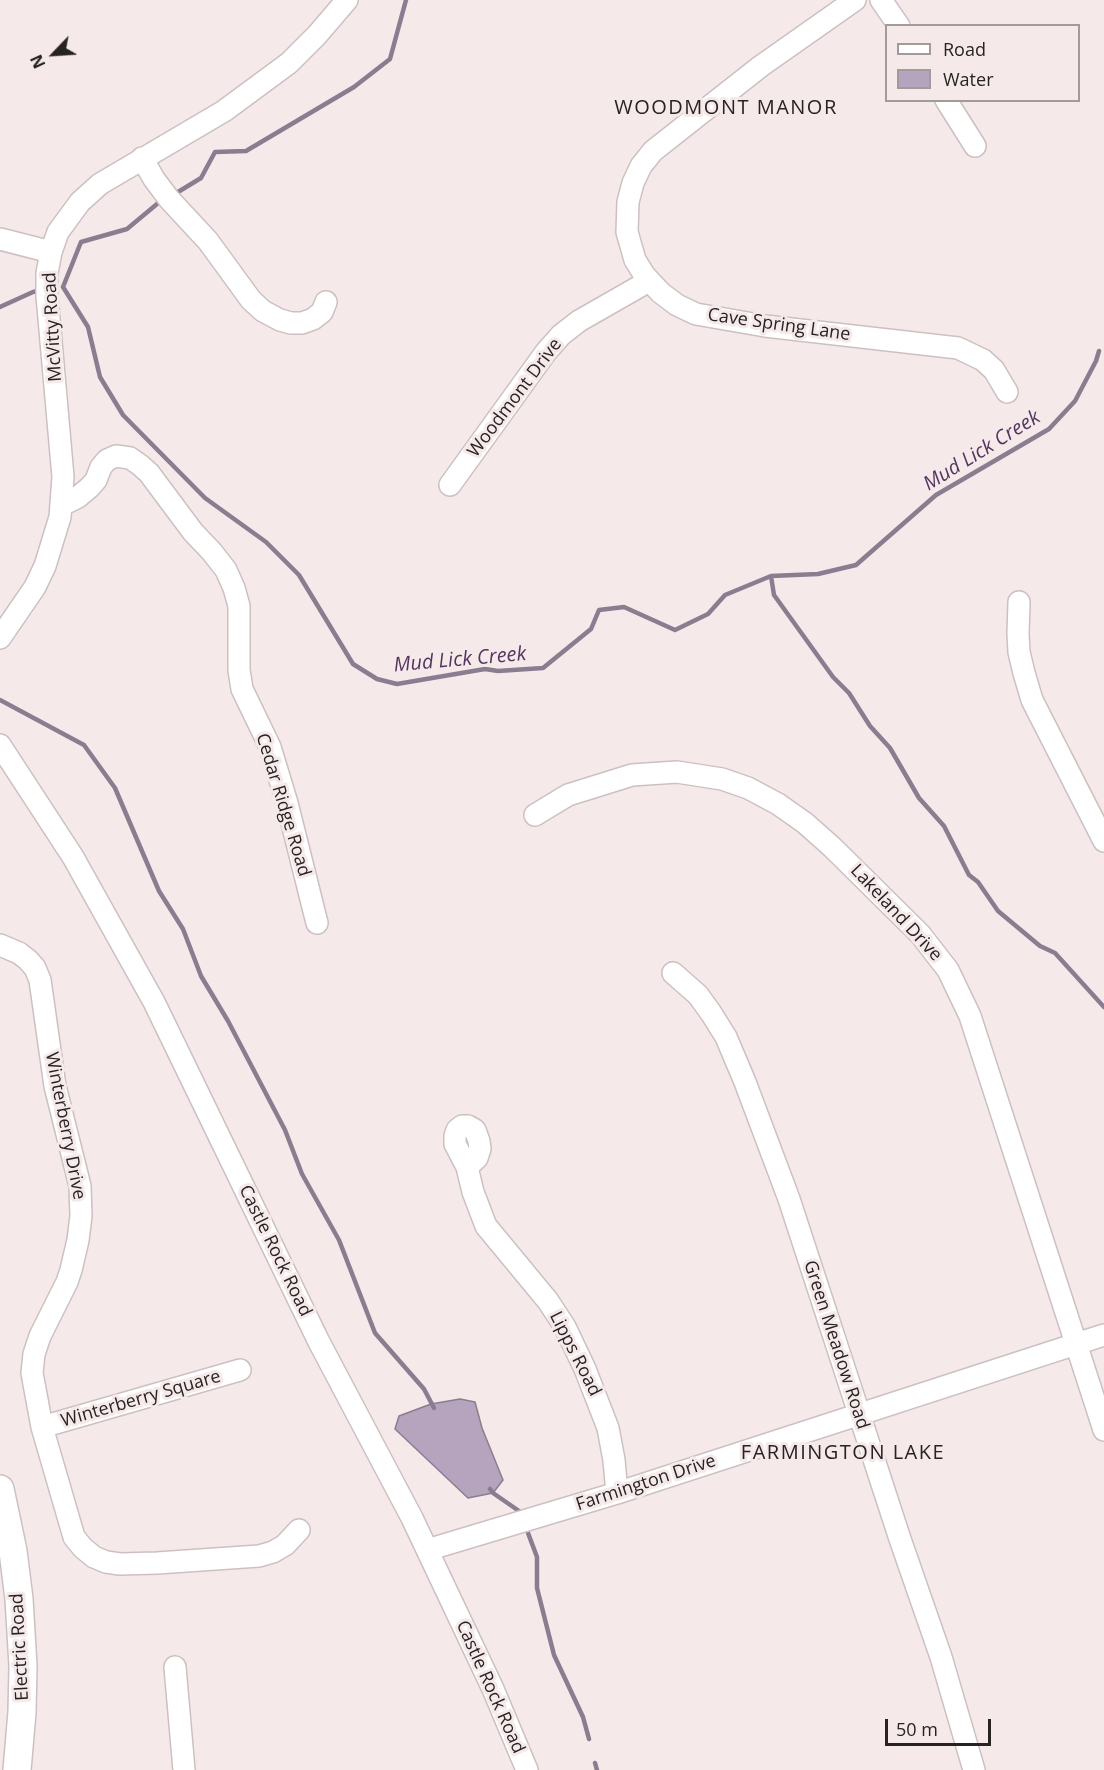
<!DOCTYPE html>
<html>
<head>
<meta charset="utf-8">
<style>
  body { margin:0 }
  #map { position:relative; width:1104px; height:1770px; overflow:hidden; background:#f6e9ea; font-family:"Open Sans",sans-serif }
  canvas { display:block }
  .legend { position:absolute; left:885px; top:24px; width:195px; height:78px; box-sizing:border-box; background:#f6e9ea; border:2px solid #a39a9a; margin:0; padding:8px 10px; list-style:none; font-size:18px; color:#272323 }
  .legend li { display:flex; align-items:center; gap:12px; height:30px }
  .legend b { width:30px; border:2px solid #a39a9a }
  .north { position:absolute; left:24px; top:24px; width:60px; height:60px; -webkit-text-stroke:4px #f6e9ea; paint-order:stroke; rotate:245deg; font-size:16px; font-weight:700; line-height:24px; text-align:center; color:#272323 }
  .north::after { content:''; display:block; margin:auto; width:21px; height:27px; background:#272323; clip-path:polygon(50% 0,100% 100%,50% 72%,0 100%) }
  .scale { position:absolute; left:885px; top:1719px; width:106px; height:27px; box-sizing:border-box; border:3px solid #272323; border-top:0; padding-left:8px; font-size:18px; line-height:21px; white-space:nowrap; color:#272323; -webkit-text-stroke:4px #f6e9ea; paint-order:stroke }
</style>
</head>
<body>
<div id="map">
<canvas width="1104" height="1770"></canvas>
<ul class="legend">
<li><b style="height:8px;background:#fff"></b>Road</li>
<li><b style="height:16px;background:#b6a3be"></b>Water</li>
</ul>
<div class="north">N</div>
<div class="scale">50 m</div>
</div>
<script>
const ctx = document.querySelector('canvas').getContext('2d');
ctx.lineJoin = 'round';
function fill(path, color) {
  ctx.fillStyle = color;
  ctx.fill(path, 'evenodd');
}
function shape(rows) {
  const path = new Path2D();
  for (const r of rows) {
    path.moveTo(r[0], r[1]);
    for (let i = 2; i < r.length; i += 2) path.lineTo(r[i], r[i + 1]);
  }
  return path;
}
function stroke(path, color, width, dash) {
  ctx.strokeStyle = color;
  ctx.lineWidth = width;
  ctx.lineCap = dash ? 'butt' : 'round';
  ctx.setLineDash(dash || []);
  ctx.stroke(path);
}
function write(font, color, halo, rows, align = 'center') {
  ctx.font = font + ' "Open Sans",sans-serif';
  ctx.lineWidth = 6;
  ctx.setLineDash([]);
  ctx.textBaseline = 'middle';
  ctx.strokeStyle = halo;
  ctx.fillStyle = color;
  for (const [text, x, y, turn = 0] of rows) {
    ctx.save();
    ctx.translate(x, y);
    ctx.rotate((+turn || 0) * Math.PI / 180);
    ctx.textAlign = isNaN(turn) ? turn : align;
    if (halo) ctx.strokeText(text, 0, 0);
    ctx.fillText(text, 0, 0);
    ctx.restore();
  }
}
const water = shape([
  [460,1399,475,1402,482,1428,503,1480,493,1493,468,1498,395,1429,399,1416,431,1404,460,1399]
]);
fill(water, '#b6a3be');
stroke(water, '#8b7d90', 1.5);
stroke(shape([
  [178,192,201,178,215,152,246,151,354,87,390,59,406,0],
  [63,287,88,327,100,377,123,415,205,498,266,542,299,575,353,664,377,679,397,684,485,669,498,671,543,668,591,629,599,610,624,607,675,630,708,614,725,595,771,576,818,574,856,565,936,495,1049,429,1075,401,1096,361,1099,351],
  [63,287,81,242,127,229,157,204],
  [0,307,33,292,42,290],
  [771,576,774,595,833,677,849,693,870,726,890,748,919,798,944,826,969,875,978,882,998,911,1040,946,1055,953,1104,1007],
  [0,700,84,745,115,788,159,891,183,929,201,976,228,1021,285,1130,302,1174,339,1240,375,1333,424,1389,434,1408],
  [490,1489,493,1493,519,1511],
  [528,1533,537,1557,537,1588,554,1655,583,1717,589,1739],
  [595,1763,597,1770]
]), '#8b7d90', 4.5);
const minor = shape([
  [855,0,761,66,653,151,641,166,633,183,628,202,627,232,635,260,645,276,661,293,677,305,696,314,765,326,958,348,983,360,994,370,1007,392],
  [881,0,899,26],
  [946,100,975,146],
  [142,158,154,179,169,199,208,241,251,300,263,311,280,320,291,323,302,323,313,319,322,312,326,302],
  [0,239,51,252],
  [450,485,546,352,561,335,579,321,649,281],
  [62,505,78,497,90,487,96,480,101,467,107,460,116,456,130,458,140,465,149,473,193,532,212,552,226,570,234,588,239,606,239,670,242,689,270,747,287,803,317,923],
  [1019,602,1018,634,1019,652,1024,673,1032,700,1104,841],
  [0,638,35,587,45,566,60,517,63,477,47,296,47,273,51,252,58,232,80,202,100,184,224,111,289,63,317,35,347,0],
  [0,745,73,857,154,1002,319,1342,412,1518,493,1689,527,1770],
  [535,815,568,795,632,775,677,772,722,779,748,788,778,804,805,823,832,847,920,934,948,970,970,1016,1104,1430],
  [0,945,19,953,28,960,35,968,40,980,55,1086,80,1186,81,1216,78,1240,71,1270,67,1282,40,1336,34,1354,32,1373,42,1427,74,1537,83,1548,94,1557,106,1562,120,1564,157,1563,259,1556,273,1552,285,1545,299,1530],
  [673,973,698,995,711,1013,726,1037,745,1082,789,1199,900,1539,941,1657,974,1770],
  [467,1167,477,1158,480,1149,479,1141,475,1130,468,1126,462,1126,457,1130,455,1136,455,1144,467,1167,473,1192,486,1226,548,1301,565,1327,585,1369,608,1428,614,1460,617,1493],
  [42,1427,240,1370],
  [427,1550,617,1493,1104,1335],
  [175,1667,184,1770]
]);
const major = shape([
  [0,1489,13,1551,19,1599,23,1666,22,1712,17,1770]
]);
stroke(minor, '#ccc0c2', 24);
stroke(major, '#ccc0c2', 30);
stroke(minor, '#fff', 21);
stroke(major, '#fff', 27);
write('18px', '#272323', '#f6e9ea', [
  ["Cave Spring Lane",779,325,8],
  ["McVitty Road",53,327,-93],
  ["Woodmont Drive",515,398,-53],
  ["Cedar Ridge Road",283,805,73],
  ["Lakeland Drive",896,913,47],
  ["Winterberry Drive",65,1126,79],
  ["Castle Rock Road",275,1251,64],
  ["Green Meadow Road",836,1345,72],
  ["Lipps Road",575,1354,63],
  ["Winterberry Square",141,1399,-16],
  ["Farmington Drive",646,1483,-18],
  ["Electric Road",20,1647,-93],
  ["Castle Rock Road",490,1687,66]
]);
ctx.letterSpacing = '1.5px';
write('20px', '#272323', '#f6e9ea', [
  ["WOODMONT MANOR",726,108],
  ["FARMINGTON LAKE",843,1453]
]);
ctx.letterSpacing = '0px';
write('italic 20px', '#53365f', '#f6e9ea', [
  ["Mud Lick Creek",982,451,-32],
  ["Mud Lick Creek",460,660,-5]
]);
</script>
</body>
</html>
